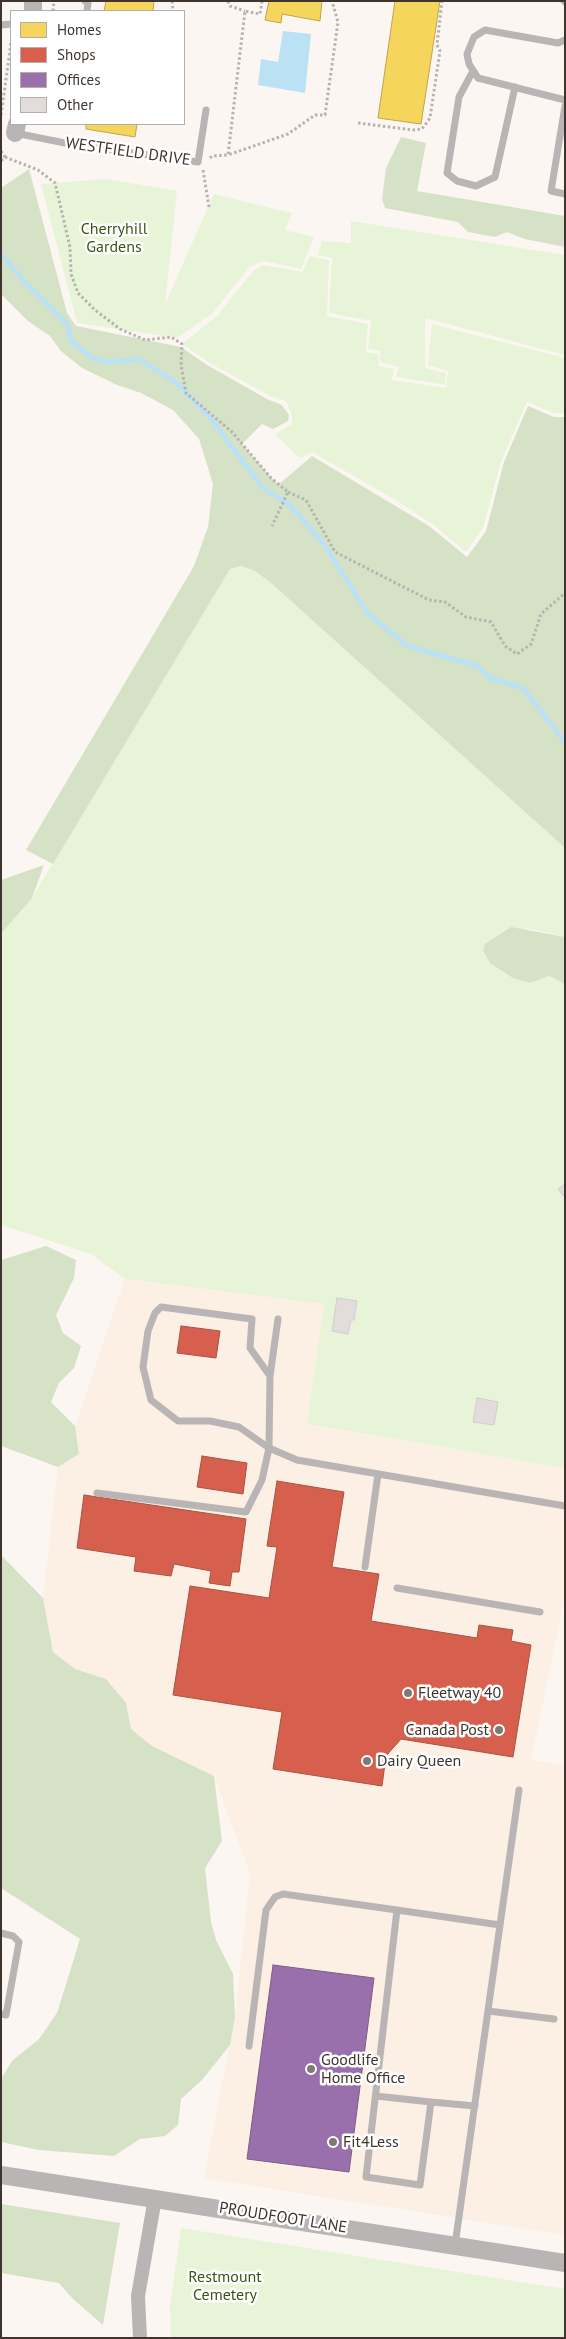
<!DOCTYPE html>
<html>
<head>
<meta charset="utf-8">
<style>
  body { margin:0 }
  #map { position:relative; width:566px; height:2339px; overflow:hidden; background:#fbf6f2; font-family:"PT Sans",sans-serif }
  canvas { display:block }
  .frame { position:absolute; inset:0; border:2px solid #3f352e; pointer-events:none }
  .legend { position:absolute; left:10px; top:10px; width:175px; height:115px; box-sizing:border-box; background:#fff; border:1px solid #b2aeab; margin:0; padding:6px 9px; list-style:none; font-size:15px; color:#3f352e }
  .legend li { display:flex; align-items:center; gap:10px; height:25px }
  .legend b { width:25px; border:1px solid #b2aeab }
</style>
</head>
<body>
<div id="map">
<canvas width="566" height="2339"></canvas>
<div class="frame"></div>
<ul class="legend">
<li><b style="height:14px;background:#f6d55c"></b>Homes</li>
<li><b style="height:14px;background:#d6604d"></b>Shops</li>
<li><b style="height:14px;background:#9970ab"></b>Offices</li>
<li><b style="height:14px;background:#e3dcdd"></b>Other</li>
</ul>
</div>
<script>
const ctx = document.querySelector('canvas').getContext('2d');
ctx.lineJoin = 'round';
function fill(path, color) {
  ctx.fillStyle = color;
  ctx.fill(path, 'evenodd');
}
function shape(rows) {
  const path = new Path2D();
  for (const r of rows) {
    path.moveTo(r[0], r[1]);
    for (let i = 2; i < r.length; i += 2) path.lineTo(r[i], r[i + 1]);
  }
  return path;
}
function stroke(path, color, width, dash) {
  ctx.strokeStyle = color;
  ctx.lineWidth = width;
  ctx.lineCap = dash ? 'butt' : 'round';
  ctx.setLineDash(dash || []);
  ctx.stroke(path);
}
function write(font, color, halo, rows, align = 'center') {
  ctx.font = font + ' "PT Sans",sans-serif';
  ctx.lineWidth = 5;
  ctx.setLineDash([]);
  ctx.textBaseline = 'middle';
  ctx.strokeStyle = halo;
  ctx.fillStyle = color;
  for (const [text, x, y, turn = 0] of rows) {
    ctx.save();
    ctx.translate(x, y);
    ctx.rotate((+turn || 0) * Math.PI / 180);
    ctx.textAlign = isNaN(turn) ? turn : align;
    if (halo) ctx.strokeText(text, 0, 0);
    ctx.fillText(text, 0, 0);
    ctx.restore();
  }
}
fill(shape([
  [125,1279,324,1304,307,1424,565,1468,565,1596,531,1760,565,1766,565,2235,204,2178,235,2017,250,1874,214,1776,152,1746,131,1729,126,1703,106,1679,75,1669,53,1652,43,1598,58,1467,79,1454,75,1426]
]), '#fcefe4');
fill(shape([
  [106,179,177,191,165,304,214,194,292,213,285,230,314,237,301,269,264,261,249,267,213,313,177,338,77,323,41,184],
  [351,221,565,255,565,355,425,318,425,368,446,373,445,385,396,377,399,367,380,362,380,351,368,349,371,321,329,313,332,258,318,255,322,241,351,243],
  [310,256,329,260,327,316,368,324,366,352,378,354,379,366,394,369,392,380,446,388,448,371,428,365,432,324,565,358,565,414,554,413,527,402,501,462,483,528,466,552,431,523,394,499,312,452,300,458,275,434,292,424,292,415,286,401,270,396,210,363,182,344,217,316,253,271,264,265,302,272],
  [241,566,255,571,271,583,565,848,565,937,527,928,530,983,549,976,565,984,565,1468,307,1424,324,1304,125,1279,91,1254,1,1225,1,934,32,898,230,569],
  [181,2228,565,2289,565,2338,171,2338,170,2307]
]), '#e8f4d8');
fill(shape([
  [401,137,426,143,417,191,565,216,565,247,525,239,507,232,495,237,468,232,458,222,385,208,382,199,386,168],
  [29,169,67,313,76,326,181,347,207,365,267,399,282,405,289,415,288,421,273,429,262,424,242,444,278,485,312,456,429,526,467,557,486,531,504,462,528,406,554,417,565,417,565,848,271,583,255,571,241,566,230,569,53,864,26,850,194,566,208,527,213,484,199,439,173,410,141,393,117,385,82,368,61,351,50,336,28,321,1,294,1,188],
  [44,865,32,898,1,934,1,880],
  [511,927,565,937,565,984,549,976,530,983,513,978,490,963,483,950,485,944],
  [46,1246,76,1260,74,1278,56,1315,63,1333,81,1346,74,1368,59,1383,51,1402,75,1426,79,1454,58,1467,1,1446,1,1260],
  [1,1555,43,1598,53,1652,75,1669,106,1679,126,1703,131,1729,152,1746,214,1776,222,1841,205,1868,211,1922,216,1940,233,1974,235,2017,230,2045,202,2080,181,2099,178,2125,165,2136,140,2139,114,2156,39,2150,1,2142,1,2079,12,2061,39,2039,57,2013,80,1939,1,1888],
  [1,2204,120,2223,103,2325,73,2299,59,2283,1,2273]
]), '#d6e2c6');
fill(shape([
  [283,31,311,34,305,93,258,85,261,59,278,62]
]), '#bae2f4');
const homes = shape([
  [106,1,154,1,153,11,104,11,106,1],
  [269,1,322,1,320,21,282,14,281,23,265,20,269,1],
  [395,1,440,1,421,124,378,118,395,1],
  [86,124,137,124,135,137,86,129,86,124]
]);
fill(homes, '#f6d55c');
stroke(homes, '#bfa54e', 1);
const shops = shape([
  [181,1326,220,1331,216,1358,177,1353,181,1326],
  [202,1456,247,1463,243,1494,197,1487,202,1456],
  [277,1481,344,1492,332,1567,379,1574,371,1621,477,1638,479,1625,513,1630,511,1641,531,1645,513,1757,401,1739,386,1756,382,1786,273,1769,282,1712,173,1695,190,1586,269,1598,277,1547,267,1546,277,1481],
  [84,1495,246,1519,239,1572,232,1572,230,1586,209,1583,211,1571,174,1564,171,1576,134,1571,136,1557,77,1548,84,1495]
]);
fill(shops, '#d6604d');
stroke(shops, '#a95344', 1);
const offices = shape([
  [273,1965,374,1978,349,2172,247,2159,273,1965]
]);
fill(offices, '#9970ab');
stroke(offices, '#7e5e86', 1);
stroke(shape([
  [1,254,23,280,68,325,71,341,94,359,110,362,139,359,175,382,208,415,262,487,291,506,324,544,368,614,408,646,478,666,490,678,523,688,565,742]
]), '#bae2f4', 5);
const building = shape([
  [565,1184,565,1198,558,1189,565,1184],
  [337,1298,357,1301,354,1320,351,1320,348,1334,332,1331,337,1298],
  [477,1398,498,1402,494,1425,473,1422,477,1398]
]);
fill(building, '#e3dcdd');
stroke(building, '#d4cdce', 1);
stroke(shape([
  [172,1,173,11],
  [228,1,230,6,245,11],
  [262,1,260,14,245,11,228,155,288,134,315,115,325,115,338,22,332,1],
  [53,11,54,1],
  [1,115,11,43],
  [358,123,413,130,422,129,430,118,440,51,437,45,442,1],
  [1,151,5,157,1,161],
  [5,157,38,170,55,183,70,247,71,274,78,293,95,310,120,329,145,340,171,337,182,344,181,365,186,393,232,432,271,478,288,492,272,526],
  [210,158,212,156,228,155],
  [203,170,209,207],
  [288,492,306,500,335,552,429,600,445,602,466,617,491,622,505,646,517,654,531,644,541,614,565,593]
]), '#b6b3b1', 3, [2.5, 2.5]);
stroke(shape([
  [85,1,88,3,87,11],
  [564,1,565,2],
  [1,25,11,24],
  [565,40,558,43,485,30,474,37,467,54,469,64,478,78,565,100],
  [473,71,459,97,447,173,457,181,476,186,495,177,515,87],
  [565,106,551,191,565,194],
  [15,133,70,144,198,162,206,110],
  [270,1376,250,1348,252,1319,161,1307,155,1313,148,1331,143,1367,151,1400,178,1421,210,1421,239,1427,269,1448,297,1460,565,1506],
  [97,1493,246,1512,262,1480,269,1448,270,1376,278,1319],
  [365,1567,378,1474],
  [397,1588,540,1612],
  [1,1933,13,1936,19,1942,6,2015,1,2014],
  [488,2011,554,2019],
  [249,2046,266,1910,275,1897,283,1894,397,1910],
  [376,2096,431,2102],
  [475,2106,431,2102,420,2185,366,2177,397,1910,500,1925],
  [455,2245,519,1790]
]), '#bab5b5', 7);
stroke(shape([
  [140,2338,138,2296,155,2198]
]), '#bab5b5', 14);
stroke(shape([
  [33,11,33,1],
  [15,133,17,124],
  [1,2175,565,2263]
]), '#bab5b5', 18);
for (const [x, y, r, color] of [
  [408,1693,5,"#817973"],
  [499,1730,5,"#817973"],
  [367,1761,5,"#817973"],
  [311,2069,5,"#817973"],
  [333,2142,5,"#817973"]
]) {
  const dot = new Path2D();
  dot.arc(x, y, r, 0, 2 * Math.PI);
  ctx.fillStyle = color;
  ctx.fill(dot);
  stroke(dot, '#fff', 2);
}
write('16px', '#3f352e', '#fff', [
  ["WESTFIELD DRIVE",128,152,8],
  ["PROUDFOOT LANE",283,2218,9]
]);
write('16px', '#375612', '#fff', [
  ["Cherryhill",114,229],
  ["Gardens",114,247],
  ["Restmount",225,2277],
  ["Cemetery",225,2295]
]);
write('16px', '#3f352e', '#fff', [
  ["Fleetway 40",418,1693],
  ["Canada Post",489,1730,"right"],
  ["Dairy Queen",377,1761],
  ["Goodlife",321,2060],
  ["Home Office",321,2078],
  ["Fit4Less",343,2142]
], 'left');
</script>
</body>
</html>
